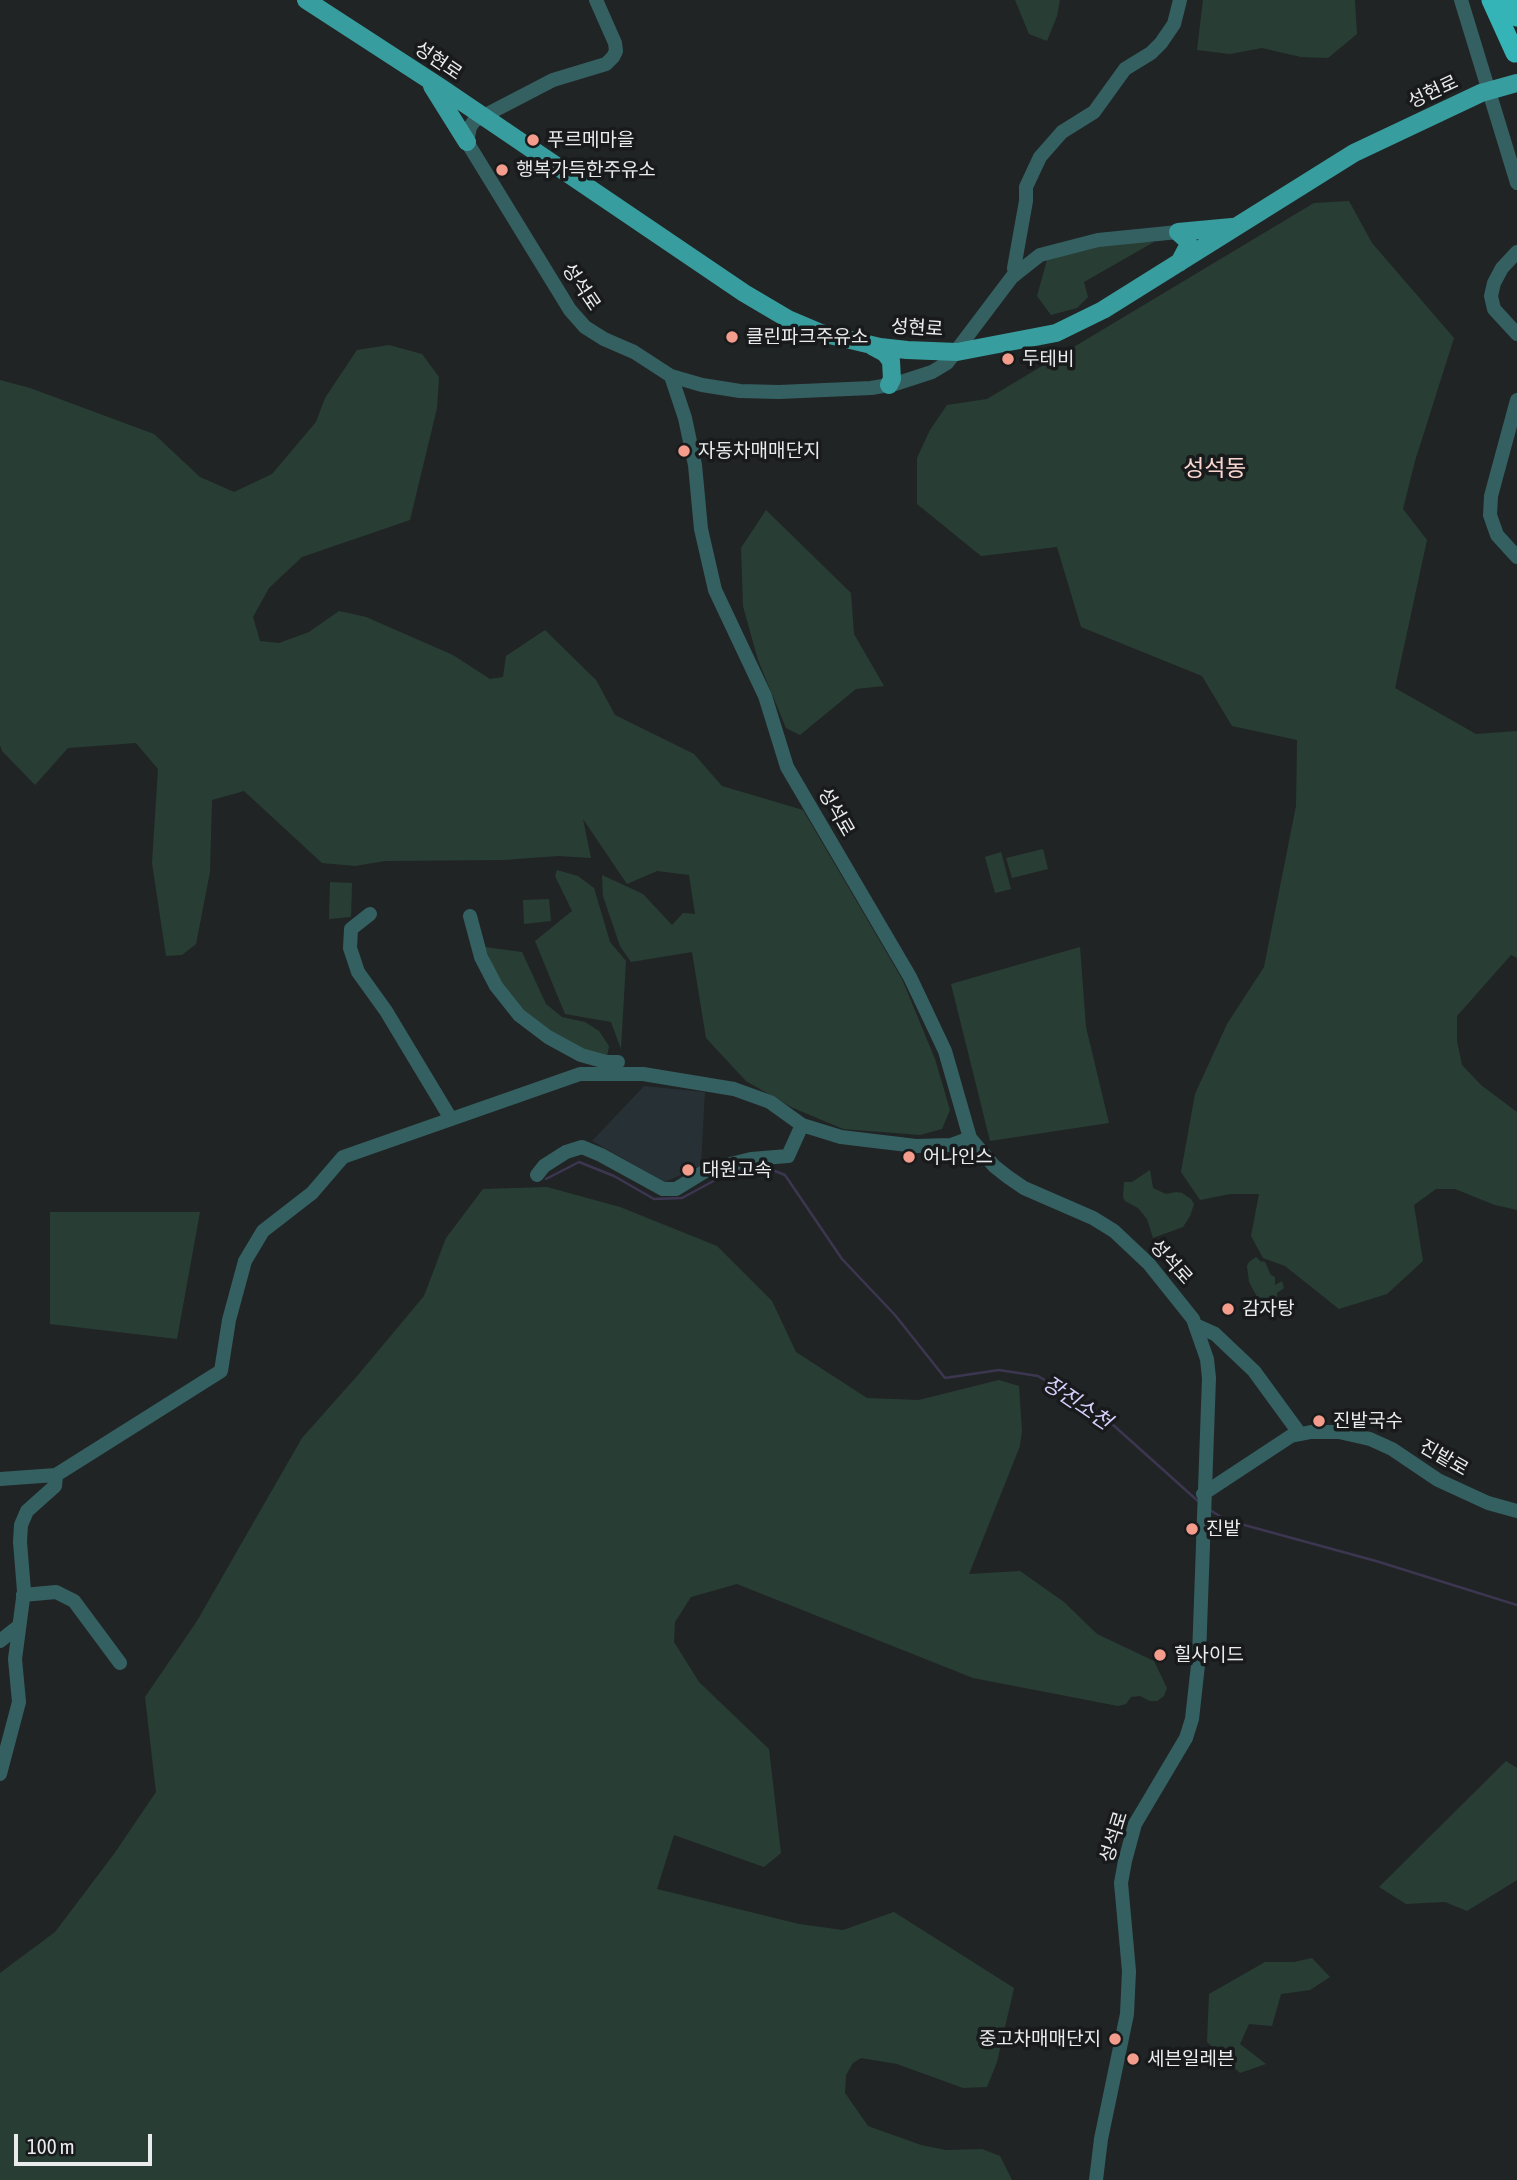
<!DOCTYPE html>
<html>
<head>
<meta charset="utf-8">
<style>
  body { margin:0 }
  #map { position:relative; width:1517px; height:2180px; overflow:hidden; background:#212425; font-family:"Asap Condensed",sans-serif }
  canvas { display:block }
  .scale { position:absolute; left:14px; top:2134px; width:138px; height:32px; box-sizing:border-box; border:4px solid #e9ebec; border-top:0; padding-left:9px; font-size:21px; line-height:24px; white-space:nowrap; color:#e9ebec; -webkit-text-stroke:5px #181a1c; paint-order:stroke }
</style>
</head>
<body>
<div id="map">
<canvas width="1517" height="2180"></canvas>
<div class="scale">100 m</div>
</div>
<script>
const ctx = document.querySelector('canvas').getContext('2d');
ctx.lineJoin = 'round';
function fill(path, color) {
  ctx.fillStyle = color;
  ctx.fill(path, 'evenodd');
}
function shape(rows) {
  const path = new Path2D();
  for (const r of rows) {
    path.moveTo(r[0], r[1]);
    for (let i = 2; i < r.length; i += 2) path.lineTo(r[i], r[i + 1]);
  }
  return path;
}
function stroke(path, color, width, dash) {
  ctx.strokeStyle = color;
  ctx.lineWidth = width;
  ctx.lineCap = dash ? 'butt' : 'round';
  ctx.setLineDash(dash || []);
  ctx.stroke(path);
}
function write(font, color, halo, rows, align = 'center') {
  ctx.font = font + ' "Asap Condensed","Noto Sans KR",sans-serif';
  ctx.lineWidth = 7;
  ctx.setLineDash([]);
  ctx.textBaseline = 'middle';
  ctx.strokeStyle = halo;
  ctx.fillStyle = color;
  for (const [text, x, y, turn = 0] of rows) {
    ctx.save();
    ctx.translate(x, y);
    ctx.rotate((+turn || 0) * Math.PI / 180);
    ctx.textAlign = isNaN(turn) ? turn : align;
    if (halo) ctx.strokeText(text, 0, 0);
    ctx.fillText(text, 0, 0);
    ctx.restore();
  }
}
fill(shape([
  [644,1086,705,1092,701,1166,665,1182,592,1141]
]), '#273034');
fill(shape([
  [1015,0,1060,0,1057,16,1047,41,1029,34],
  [1203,0,1355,0,1357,34,1328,58,1301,57,1262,48,1230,54,1197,50],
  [1349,201,1372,243,1454,338,1415,461,1403,509,1427,540,1395,688,1476,734,1517,731,1517,958,1511,955,1457,1016,1457,1041,1462,1065,1481,1085,1517,1112,1517,1210,1495,1205,1455,1189,1436,1189,1414,1205,1423,1261,1387,1294,1339,1309,1285,1266,1263,1258,1251,1236,1259,1194,1230,1194,1200,1200,1181,1172,1195,1094,1227,1024,1264,967,1296,806,1297,740,1232,726,1202,676,1081,627,1057,547,981,556,917,504,917,458,930,430,947,405,987,399,1314,203],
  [1138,241,1154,242,1084,282,1088,297,1077,308,1051,315,1037,296,1047,260,1098,245],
  [389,345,422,354,439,377,437,408,410,520,302,557,269,588,253,617,260,641,279,643,309,632,339,611,366,617,453,655,490,679,503,677,506,656,545,630,596,680,615,715,694,754,722,786,803,810,902,979,935,1059,950,1110,942,1129,920,1135,843,1129,791,1107,746,1081,706,1038,692,952,631,962,620,946,603,896,602,875,643,894,672,925,683,913,695,914,689,875,657,871,627,884,583,819,591,858,558,856,503,860,385,861,355,866,322,863,244,791,212,800,210,872,196,944,182,955,166,956,152,863,158,769,136,743,68,748,35,785,2,751,0,745,0,380,30,388,154,434,200,477,234,492,272,474,316,422,325,398,357,350],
  [766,510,851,593,854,634,884,686,856,689,800,735,786,728,758,660,743,606,741,548],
  [1043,849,1048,869,1012,878,1006,858],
  [1001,852,1011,889,995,893,985,857],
  [557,870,578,876,594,888,610,942,626,961,621,1049,611,1022,565,1014,535,941,572,911,555,876],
  [330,882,352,883,351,917,329,919],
  [549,899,551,921,524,924,523,900],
  [485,947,522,952,546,1004,562,1017,585,1022,599,1031,609,1046,606,1062,556,1040,520,1009,499,982],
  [1080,947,1086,1027,1109,1123,990,1141,951,984],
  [1150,1170,1153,1188,1166,1194,1176,1192,1182,1193,1191,1199,1194,1204,1190,1216,1183,1227,1153,1238,1147,1219,1138,1208,1125,1201,1123,1197,1124,1182,1132,1182],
  [547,1187,620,1207,717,1246,772,1301,796,1352,867,1398,919,1400,999,1380,1019,1386,1022,1431,1020,1446,969,1574,1020,1571,1064,1602,1097,1634,1154,1661,1167,1688,1164,1696,1157,1701,1150,1701,1140,1696,1131,1697,1126,1704,1118,1706,973,1678,737,1584,691,1597,675,1622,674,1642,699,1682,769,1749,781,1853,764,1867,674,1835,657,1889,799,1924,843,1930,894,1912,1014,1988,997,2062,987,2087,963,2088,897,2064,861,2058,853,2063,846,2075,845,2093,868,2126,921,2145,946,2150,982,2149,1000,2156,1012,2180,0,2180,0,1973,55,1932,114,1854,156,1792,145,1697,197,1621,302,1438,358,1375,424,1296,446,1238,483,1189],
  [50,1212,200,1212,177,1339,50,1324],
  [1256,1257,1260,1261,1265,1262,1271,1275,1275,1277,1275,1285,1282,1281,1284,1288,1277,1293,1278,1308,1268,1307,1260,1302,1249,1282,1247,1266,1249,1262],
  [1506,1761,1517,1768,1517,1880,1467,1911,1445,1902,1406,1904,1379,1887],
  [1312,1958,1330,1977,1310,1990,1281,1994,1272,2026,1249,2024,1240,2044,1266,2064,1240,2073,1207,2042,1209,1994,1265,1962,1294,1962]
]), '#283e34');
stroke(shape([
  [546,1179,579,1162,614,1176,654,1199,682,1198,732,1171,765,1167,785,1175,842,1259,895,1315,945,1378,999,1370,1038,1376,1102,1415,1199,1502],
  [1210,1510,1226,1520,1376,1561,1517,1605]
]), '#3c3651', 2.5);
stroke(shape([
  [596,0,615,43,616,51,613,57,606,64,553,80,474,121,470,127,467,142,570,310,585,327,604,339,634,352,671,376,685,418,695,465,701,529,715,590,765,696,787,767,910,977,945,1051,970,1138,994,1166,1008,1177,1024,1188,1093,1218,1114,1231,1149,1264,1193,1319,1207,1359,1209,1378,1199,1656,1192,1719,1186,1738,1135,1824,1125,1861,1121,1883,1129,1971,1127,2014,1101,2139,1096,2180],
  [1461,0,1517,183],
  [1517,252,1502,268,1494,283,1491,296,1494,309,1517,334],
  [1015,275,1014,268,1026,201,1026,187,1040,157,1062,132,1094,112,1125,69,1151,53,1161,43,1174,24,1180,0],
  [671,376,702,385,740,391,779,392,871,388,895,384,932,372,947,363,1012,277,1040,255,1098,240,1178,232],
  [1517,400,1491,496,1490,515,1497,535,1517,557],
  [370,914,351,929,350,948,358,972,386,1011,451,1119],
  [470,916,481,957,496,986,519,1015,548,1037,581,1055,606,1062,618,1062],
  [537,1175,544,1166,566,1152,582,1147,601,1155,663,1189,676,1189,707,1170,751,1159,788,1156,802,1125],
  [1195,1325,1215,1334,1254,1371,1300,1434],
  [0,1479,56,1475,221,1371,229,1320,245,1261,263,1231,312,1193,343,1157,580,1074,643,1074,734,1089,770,1102,802,1125,841,1137,916,1146,951,1145,970,1138],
  [1203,1494,1291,1436,1311,1432,1339,1432,1370,1439,1392,1449,1438,1480,1488,1503,1517,1511],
  [23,1595,56,1592,74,1601,120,1663],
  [0,1641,19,1626],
  [0,1774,19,1702,15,1659,24,1591,20,1542,21,1525,27,1511,55,1486,56,1475]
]), '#356061', 14);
stroke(shape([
  [306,0,440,87,744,293,788,319,821,333,880,347,907,350,957,352,1056,333,1103,310,1354,153,1481,93,1517,83],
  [432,86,467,142],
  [1179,263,1187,248,1188,241,1178,232,1232,227],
  [872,346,885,353,891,361,892,379,889,385]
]), '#389d9f', 18);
stroke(shape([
  [1491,0,1515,53],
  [1509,0,1517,17]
]), '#35b4b7', 19);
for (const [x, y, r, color] of [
  [533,140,7,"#f49d8d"],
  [502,170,7,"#f49d8d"],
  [732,337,7,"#f49d8d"],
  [1008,359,7,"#f49d8d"],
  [684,451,7,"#f49d8d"],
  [909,1157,7,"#f49d8d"],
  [688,1170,7,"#f49d8d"],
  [1228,1309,7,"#f49d8d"],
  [1319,1421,7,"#f49d8d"],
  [1192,1529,7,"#f49d8d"],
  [1160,1655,7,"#f49d8d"],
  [1115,2039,7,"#f49d8d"],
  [1133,2059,7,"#f49d8d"]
]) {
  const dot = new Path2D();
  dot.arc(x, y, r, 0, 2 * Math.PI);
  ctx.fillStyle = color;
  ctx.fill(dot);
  stroke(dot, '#181a1c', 2.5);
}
write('19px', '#e9ebec', '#181a1c', [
  ["성현로",438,61,34],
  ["성현로",1433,92,-25],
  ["성석로",581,287,56],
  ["성현로",917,328,4],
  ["성석로",836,812,60],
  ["성석로",1171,1262,48],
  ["진밭로",1444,1458,30],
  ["성석로",1114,1837,-73]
]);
write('19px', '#e9ebec', '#181a1c', [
  ["푸르메마을",547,140],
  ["행복가득한주유소",516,170],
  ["클린파크주유소",746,337],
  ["두테비",1022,359],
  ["자동차매매단지",698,451],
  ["어나인스",923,1157],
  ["대원고속",702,1170],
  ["감자탕",1242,1309],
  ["진밭국수",1333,1421],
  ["진밭",1206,1529],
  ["힐사이드",1174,1655],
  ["중고차매매단지",1101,2039,"right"],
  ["세븐일레븐",1147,2059]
], 'left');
write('italic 21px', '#d7cffb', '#181a1c', [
  ["장진소천",1077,1403,34]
]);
write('23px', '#f9d7d0', '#181a1c', [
  ["성석동",1215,469]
]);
</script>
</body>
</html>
